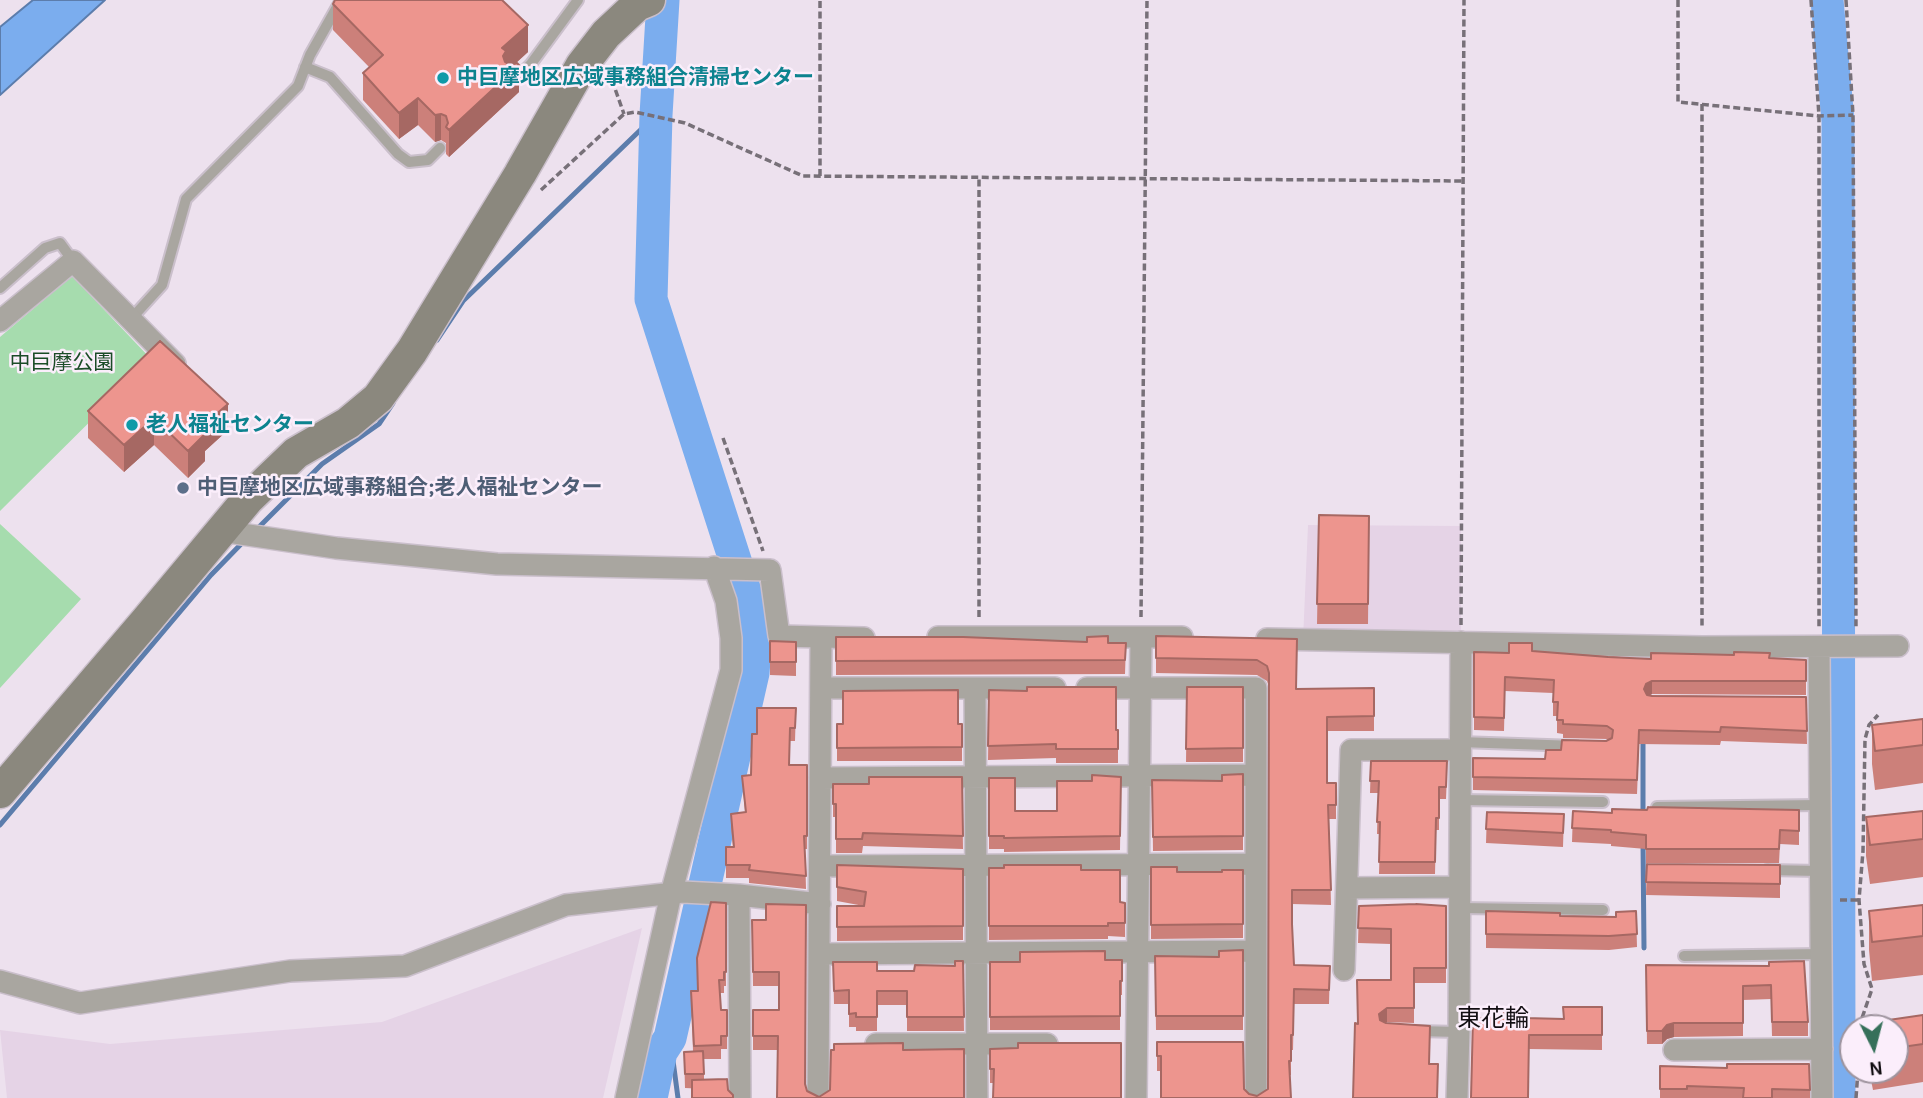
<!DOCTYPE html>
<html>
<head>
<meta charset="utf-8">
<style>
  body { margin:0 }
  #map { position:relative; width:1923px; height:1098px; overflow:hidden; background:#ede1ee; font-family:Karla,sans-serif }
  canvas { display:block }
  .north { position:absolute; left:1839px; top:1014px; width:70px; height:70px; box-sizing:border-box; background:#fbeefb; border:2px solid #9e949e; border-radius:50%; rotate:174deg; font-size:19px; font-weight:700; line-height:28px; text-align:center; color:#120e12 }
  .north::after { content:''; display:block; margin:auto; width:24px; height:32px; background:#36705a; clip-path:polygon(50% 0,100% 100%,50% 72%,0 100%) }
</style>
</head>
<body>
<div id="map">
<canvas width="1923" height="1098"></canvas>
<div class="north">N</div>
</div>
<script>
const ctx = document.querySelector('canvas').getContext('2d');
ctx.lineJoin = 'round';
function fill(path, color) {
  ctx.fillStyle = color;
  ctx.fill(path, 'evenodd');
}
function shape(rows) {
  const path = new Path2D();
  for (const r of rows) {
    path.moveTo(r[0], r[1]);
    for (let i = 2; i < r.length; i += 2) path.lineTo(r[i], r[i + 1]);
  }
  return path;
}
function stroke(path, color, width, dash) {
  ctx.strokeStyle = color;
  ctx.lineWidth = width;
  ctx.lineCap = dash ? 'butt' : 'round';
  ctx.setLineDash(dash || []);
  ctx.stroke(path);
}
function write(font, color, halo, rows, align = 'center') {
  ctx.font = font + ' Karla,"Noto Sans JP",sans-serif';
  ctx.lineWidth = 5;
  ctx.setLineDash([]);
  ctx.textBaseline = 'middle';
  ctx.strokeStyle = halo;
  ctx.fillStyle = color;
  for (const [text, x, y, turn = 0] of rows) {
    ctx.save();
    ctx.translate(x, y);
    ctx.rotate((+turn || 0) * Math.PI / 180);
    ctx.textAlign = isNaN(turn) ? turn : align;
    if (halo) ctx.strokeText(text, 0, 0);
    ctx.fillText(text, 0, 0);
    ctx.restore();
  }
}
fill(shape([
  [1308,525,1461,526,1461,642,1303,640],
  [642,928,603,1098,7,1098,0,1030,110,1044,382,1022]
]), '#e5d3e6');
fill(shape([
  [72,276,152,360,0,511,0,337],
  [0,524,81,599,0,688]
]), '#a6dcae');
const water = shape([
  [33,0,105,0,0,95,0,27,33,0]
]);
fill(water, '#7badee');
stroke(water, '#5c7dac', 2);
stroke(shape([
  [437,340,463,301,656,115],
  [255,531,322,464,379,424,393,403],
  [1643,737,1643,815],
  [0,825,211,575,245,540],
  [1643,842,1644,948],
  [670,1038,678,1098]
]), '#5c7dac', 5);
stroke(shape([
  [1827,0,1838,121,1839,1098],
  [651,1098,661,1052,670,1038,753,673,755,647,753,616,651,299,656,115,663,0]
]), '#7badee', 33);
const lane = shape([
  [305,67,330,77,398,154,409,162,428,160,440,148],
  [511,84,531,64,578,0],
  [0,288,45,248,60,243,73,261],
  [131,319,162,285,186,199,298,86,310,55,341,0],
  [1460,742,1576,746],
  [1459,800,1603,802],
  [1657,807,1820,805],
  [1767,870,1820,871],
  [1459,908,1603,910],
  [1684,956,1821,954],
  [1417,1031,1459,1032]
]);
const street = shape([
  [0,321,73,261,175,364],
  [221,531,336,548,497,564,770,570,779,636,864,638],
  [938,637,1182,637],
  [1267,639,1702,647,1898,646],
  [1819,647,1822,1098],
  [821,688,1055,688],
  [975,688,977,1098],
  [1087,688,1256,688,1256,1098],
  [820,778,1248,775],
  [820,866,1256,864],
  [1347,888,1459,887],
  [739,895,740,1098],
  [820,954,1247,951],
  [1344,970,1351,750,1460,750],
  [0,981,80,1003,290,971,405,966,566,905,683,892,739,895,820,904],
  [876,1044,1047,1044],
  [1674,1050,1822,1049],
  [626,1098,671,894,731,670,731,638,726,601,714,567],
  [818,1098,821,638],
  [1136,1098,1141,637],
  [1457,1098,1459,1032,1461,642]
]);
const secondary = shape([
  [0,792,147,620,248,499,296,453,348,423,378,398,412,351,520,174,582,65,606,34,637,5,649,0]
]);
stroke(lane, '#cabfcb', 14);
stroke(street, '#cabfcb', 24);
stroke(secondary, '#cabfcb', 35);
stroke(shape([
  [1678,0,1678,102,1819,116,1853,115],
  [1811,0,1819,116,1819,628],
  [1846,0,1853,115,1856,628],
  [600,79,613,83,624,114],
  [1702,104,1702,627],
  [820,176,820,0],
  [541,190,624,114,635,112,685,123,803,176,1463,181],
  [723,438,763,551],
  [979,617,979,178],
  [1141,617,1147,0],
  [1461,625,1464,0],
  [1840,900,1859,900],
  [1861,1028,1862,1018,1872,989,1864,964,1859,900,1863,851,1865,739,1869,725,1878,715],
  [1856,1098,1858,1070]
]), '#777078', 3.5, [7, 3.5]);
stroke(lane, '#a9a6a0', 10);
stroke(street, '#a9a6a0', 21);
stroke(secondary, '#8b887e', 32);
fill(shape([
  [333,4,528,52,516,63,519,92,449,157,446,154,446,143,441,140,435,142,418,125,399,139,363,100,363,73,369,67,333,30],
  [160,341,228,430,205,451,205,461,188,478,154,445,124,472,88,438,88,411],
  [1319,515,1369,516,1368,624,1317,624],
  [1156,636,1297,639,1296,689,1374,688,1374,731,1327,731,1327,783,1336,783,1336,819,1329,819,1331,905,1292,904,1292,924,1294,965,1330,966,1329,1004,1294,1004,1293,1050,1291,1050,1291,1075,1290,1075,1291,1098,1161,1098,1161,1071,1157,1071,1157,1042,1244,1089,1249,1094,1257,1096,1268,1089,1269,687,1267,681,1257,675,1156,673],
  [836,637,1126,643,1125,674,836,675],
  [770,641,796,642,796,676,770,675],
  [1532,651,1651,659,1769,658,1806,660,1806,695,1652,694,1650,695,1806,697,1807,744,1721,741,1720,745,1639,744,1637,794,1473,790,1473,758,1545,759,1561,750,1608,740,1607,739,1563,738,1563,734,1557,733,1557,716,1553,716,1553,693,1505,691,1504,731,1474,730,1474,652,1509,653],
  [1187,687,1243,687,1243,762,1186,762],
  [989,690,1118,730,1118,763,1056,763,1056,758,988,760],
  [796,708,795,741,790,741,789,765,807,765,807,849,805,849,806,889,749,883,749,878,726,878,726,847,733,847,731,827,731,814,745,813,742,776,751,775,757,734],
  [1923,719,1923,783,1875,790,1872,764,1872,725],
  [837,724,962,724,962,761,837,761],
  [1371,761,1447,774,1446,799,1439,799,1439,830,1436,830,1435,874,1379,874,1380,834,1377,834,1378,793,1370,793],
  [1243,774,1243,850,1153,851,1152,780,1222,781],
  [962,777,963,849,863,846,862,853,836,853,836,817,833,817,833,784,869,784],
  [1121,777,1120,850,1004,852,1004,849,989,849,989,778,1015,811,1057,811,1092,781],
  [1647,810,1799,810,1799,845,1780,844,1779,863,1646,863,1646,849,1611,846,1611,844,1572,842,1573,811,1612,813],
  [1923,811,1923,877,1870,884,1866,856,1866,817],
  [1487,812,1564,814,1563,847,1486,843],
  [1647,864,1780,865,1780,898,1646,895],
  [837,865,963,869,963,940,837,941,837,906,864,906,837,901],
  [1151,867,1177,872,1222,872,1243,870,1243,938,1151,939],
  [989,868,1081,870,1120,902,1125,903,1125,937,1108,936,1108,939,989,940],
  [726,903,726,986,724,986,724,993,720,993,721,1010,727,1010,727,1049,721,1049,721,1059,704,1059,704,1080,728,1090,685,1088,684,1052,693,1051,691,991,698,991],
  [766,904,807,1091,819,1097,903,1050,964,1098,777,1098,778,1050,753,1050,753,1010,779,1010,779,986,753,986,752,920,766,920],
  [1923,905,1923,975,1872,981,1869,950,1869,911],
  [1359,906,1446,906,1446,983,1414,983,1414,1023,1387,1022,1358,1024,1391,980,1391,944,1358,943],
  [1486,911,1560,916,1616,917,1636,911,1637,947,1609,950,1486,948],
  [1243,950,1243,1030,1156,1030,1155,956,1219,957],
  [1105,960,1122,960,1122,995,1120,995,1120,1030,990,1030,990,962],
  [963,961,964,1031,907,1031,907,1005,877,1005,877,1031,856,1031,856,1027,849,1027,849,1004,834,1004,833,962,877,971,914,971,955,966],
  [1646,965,1769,966,1808,1022,1808,1036,1772,1036,1771,999,1743,1000,1743,1036,1674,1037,1667,1039,1662,1044,1647,1044],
  [1602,1007,1602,1050,1529,1049,1525,1018,1564,1019],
  [1923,1015,1923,1082,1873,1090,1869,1070,1895,1070,1895,1028,1868,1028,1868,1023],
  [1121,1043,993,1083,990,1083,990,1049,1018,1048],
  [1660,1066,1810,1090,1810,1098,1660,1098]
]), '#cc807a');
fill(shape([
  [528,25,528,52,506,72,519,65,519,92,449,157,449,130,502,48],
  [418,98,418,125,399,139,399,113],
  [441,114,441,140,435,142,435,115],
  [228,404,228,430,205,451,205,461,188,478,188,451,199,429],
  [154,418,154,445,124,472,124,445],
  [1652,681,1652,694,1646,697,1644,689,1646,684],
  [1387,1008,1387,1022,1379,1029,1379,1014],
  [1674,1023,1674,1037,1667,1039,1662,1044,1662,1031,1667,1025]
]), '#a66863');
const building = shape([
  [335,0,502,0,528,25,502,48,506,51,503,56,505,62,510,65,517,63,519,65,449,130,446,127,448,123,446,116,441,114,435,115,418,98,399,113,363,73,383,55,333,4,335,0],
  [160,341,228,404,199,429,205,434,188,451,154,418,124,445,88,411,160,341],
  [1319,515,1369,516,1368,604,1317,604,1319,515],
  [1108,636,1108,643,1126,643,1125,660,836,661,836,637,963,637,1087,642,1087,637,1108,636],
  [1156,636,1297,639,1296,689,1374,688,1374,716,1327,717,1327,783,1336,783,1336,805,1328,805,1331,890,1292,890,1292,924,1294,965,1330,966,1329,990,1294,989,1293,1035,1291,1035,1291,1061,1289,1061,1291,1098,1161,1098,1161,1056,1157,1056,1157,1042,1243,1042,1244,1089,1249,1094,1257,1096,1268,1089,1269,673,1267,666,1257,660,1156,658,1156,636],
  [770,641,796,642,796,662,770,662,770,641],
  [1509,643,1532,643,1532,651,1608,657,1651,659,1651,653,1734,655,1734,652,1770,653,1769,658,1806,660,1806,681,1652,681,1646,684,1644,689,1647,695,1652,696,1806,697,1807,731,1721,727,1720,732,1639,730,1637,780,1473,777,1473,758,1545,759,1546,750,1561,750,1562,740,1606,741,1612,738,1613,730,1607,726,1563,724,1563,720,1557,720,1558,702,1553,702,1554,680,1505,677,1504,718,1474,717,1474,652,1509,653,1509,643],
  [1027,687,1116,687,1116,730,1118,730,1118,749,1056,749,1056,744,988,746,989,690,1027,691,1027,687],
  [1187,687,1243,687,1243,748,1186,749,1187,687],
  [958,690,958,724,962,724,962,747,837,748,837,724,843,724,843,691,958,690],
  [757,708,796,708,795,728,790,728,789,765,807,765,807,836,804,836,806,876,749,870,750,865,726,865,726,847,734,847,731,814,746,812,742,776,751,775,752,734,757,734,757,708],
  [1923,719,1923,745,1875,751,1872,725,1923,719],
  [1371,761,1447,761,1446,787,1439,787,1439,818,1436,818,1435,862,1379,862,1380,822,1377,822,1379,781,1370,781,1371,761],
  [1243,774,1243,836,1153,837,1152,780,1222,781,1222,775,1243,774],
  [1092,775,1121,777,1120,836,1004,838,1004,836,989,836,989,778,1015,778,1015,811,1057,811,1057,781,1092,781,1092,775],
  [869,777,962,777,963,836,863,833,862,839,836,839,836,804,833,804,833,784,869,784,869,777],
  [1648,807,1799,810,1799,831,1780,830,1779,849,1646,849,1646,835,1611,832,1611,830,1572,828,1573,811,1612,813,1612,809,1647,810,1648,807],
  [1923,811,1923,839,1870,845,1866,817,1923,811],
  [1487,812,1564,814,1563,833,1486,829,1487,812],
  [1647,864,1780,865,1780,884,1646,882,1647,864],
  [837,865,963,869,963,926,837,927,837,906,864,906,866,892,837,887,837,865],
  [1004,865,1081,865,1081,870,1120,870,1120,902,1125,903,1125,923,1108,923,1108,926,989,926,989,868,1004,868,1004,865],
  [1151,867,1177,867,1177,872,1222,872,1222,870,1243,870,1243,924,1151,925,1151,867],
  [711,902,726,903,726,972,724,972,724,980,719,980,721,1010,727,1010,727,1036,721,1036,721,1045,694,1046,691,991,698,991,697,958,711,902],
  [766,904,806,905,805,1084,807,1091,819,1097,830,1090,831,1050,834,1050,834,1044,903,1043,903,1050,964,1049,964,1098,777,1098,778,1036,753,1036,753,1010,779,1010,779,972,753,972,752,920,766,920,766,904],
  [1416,904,1446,906,1446,968,1414,968,1414,1008,1387,1008,1379,1014,1380,1020,1386,1023,1430,1026,1429,1064,1438,1064,1437,1098,1353,1098,1355,1023,1358,1024,1357,980,1391,980,1391,929,1358,928,1359,906,1416,904],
  [1923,905,1923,936,1872,942,1869,911,1923,905],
  [1486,911,1560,913,1560,916,1616,917,1616,912,1636,911,1637,934,1609,936,1486,934,1486,911],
  [1243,950,1243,1016,1156,1016,1155,956,1219,957,1219,951,1243,950],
  [1105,951,1105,960,1122,960,1122,981,1120,981,1120,1016,990,1017,990,962,1020,962,1020,952,1105,951],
  [955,961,963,961,964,1017,907,1017,907,991,877,991,877,1017,856,1017,856,1013,849,1014,849,990,834,991,833,962,877,962,877,971,914,971,915,965,955,966,955,961],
  [1804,961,1808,1022,1772,1022,1771,985,1743,986,1743,1023,1674,1023,1667,1025,1662,1031,1647,1031,1646,965,1769,966,1769,962,1804,961],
  [1563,1007,1602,1007,1602,1035,1529,1035,1528,1098,1471,1098,1473,1018,1488,1019,1488,1013,1526,1013,1525,1018,1564,1019,1563,1007],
  [1923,1015,1923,1044,1895,1048,1895,1028,1869,1028,1868,1023,1923,1015],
  [1018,1043,1121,1043,1121,1098,993,1098,994,1069,990,1069,990,1049,1018,1048,1018,1043],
  [703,1051,704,1074,685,1074,684,1052,703,1051],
  [1727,1064,1809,1064,1810,1090,1772,1089,1772,1098,1743,1098,1744,1088,1687,1086,1687,1089,1660,1089,1660,1066,1727,1068,1727,1064],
  [727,1079,728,1090,733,1095,733,1098,692,1098,692,1080,727,1079]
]);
fill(building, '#ed958e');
stroke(building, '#a66863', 2);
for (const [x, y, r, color] of [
  [443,78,7,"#0f9aa8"],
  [132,425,7,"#0f9aa8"],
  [183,488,7,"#5c6f8a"]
]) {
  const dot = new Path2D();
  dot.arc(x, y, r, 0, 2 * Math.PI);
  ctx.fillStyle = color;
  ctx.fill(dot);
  stroke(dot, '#fbeefb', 2.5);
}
write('bold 21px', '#0d838f', '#fbeefb', [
  ["中巨摩地区広域事務組合清掃センター",457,78],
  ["老人福祉センター",146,425]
], 'left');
write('21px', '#1b4c27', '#fbeefb', [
  ["中巨摩公園",62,363]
]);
write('bold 21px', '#4e5e75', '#fbeefb', [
  ["中巨摩地区広域事務組合;老人福祉センター",197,488]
], 'left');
write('24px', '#120e12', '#fbeefb', [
  ["東花輪",1493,1019]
]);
</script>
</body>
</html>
